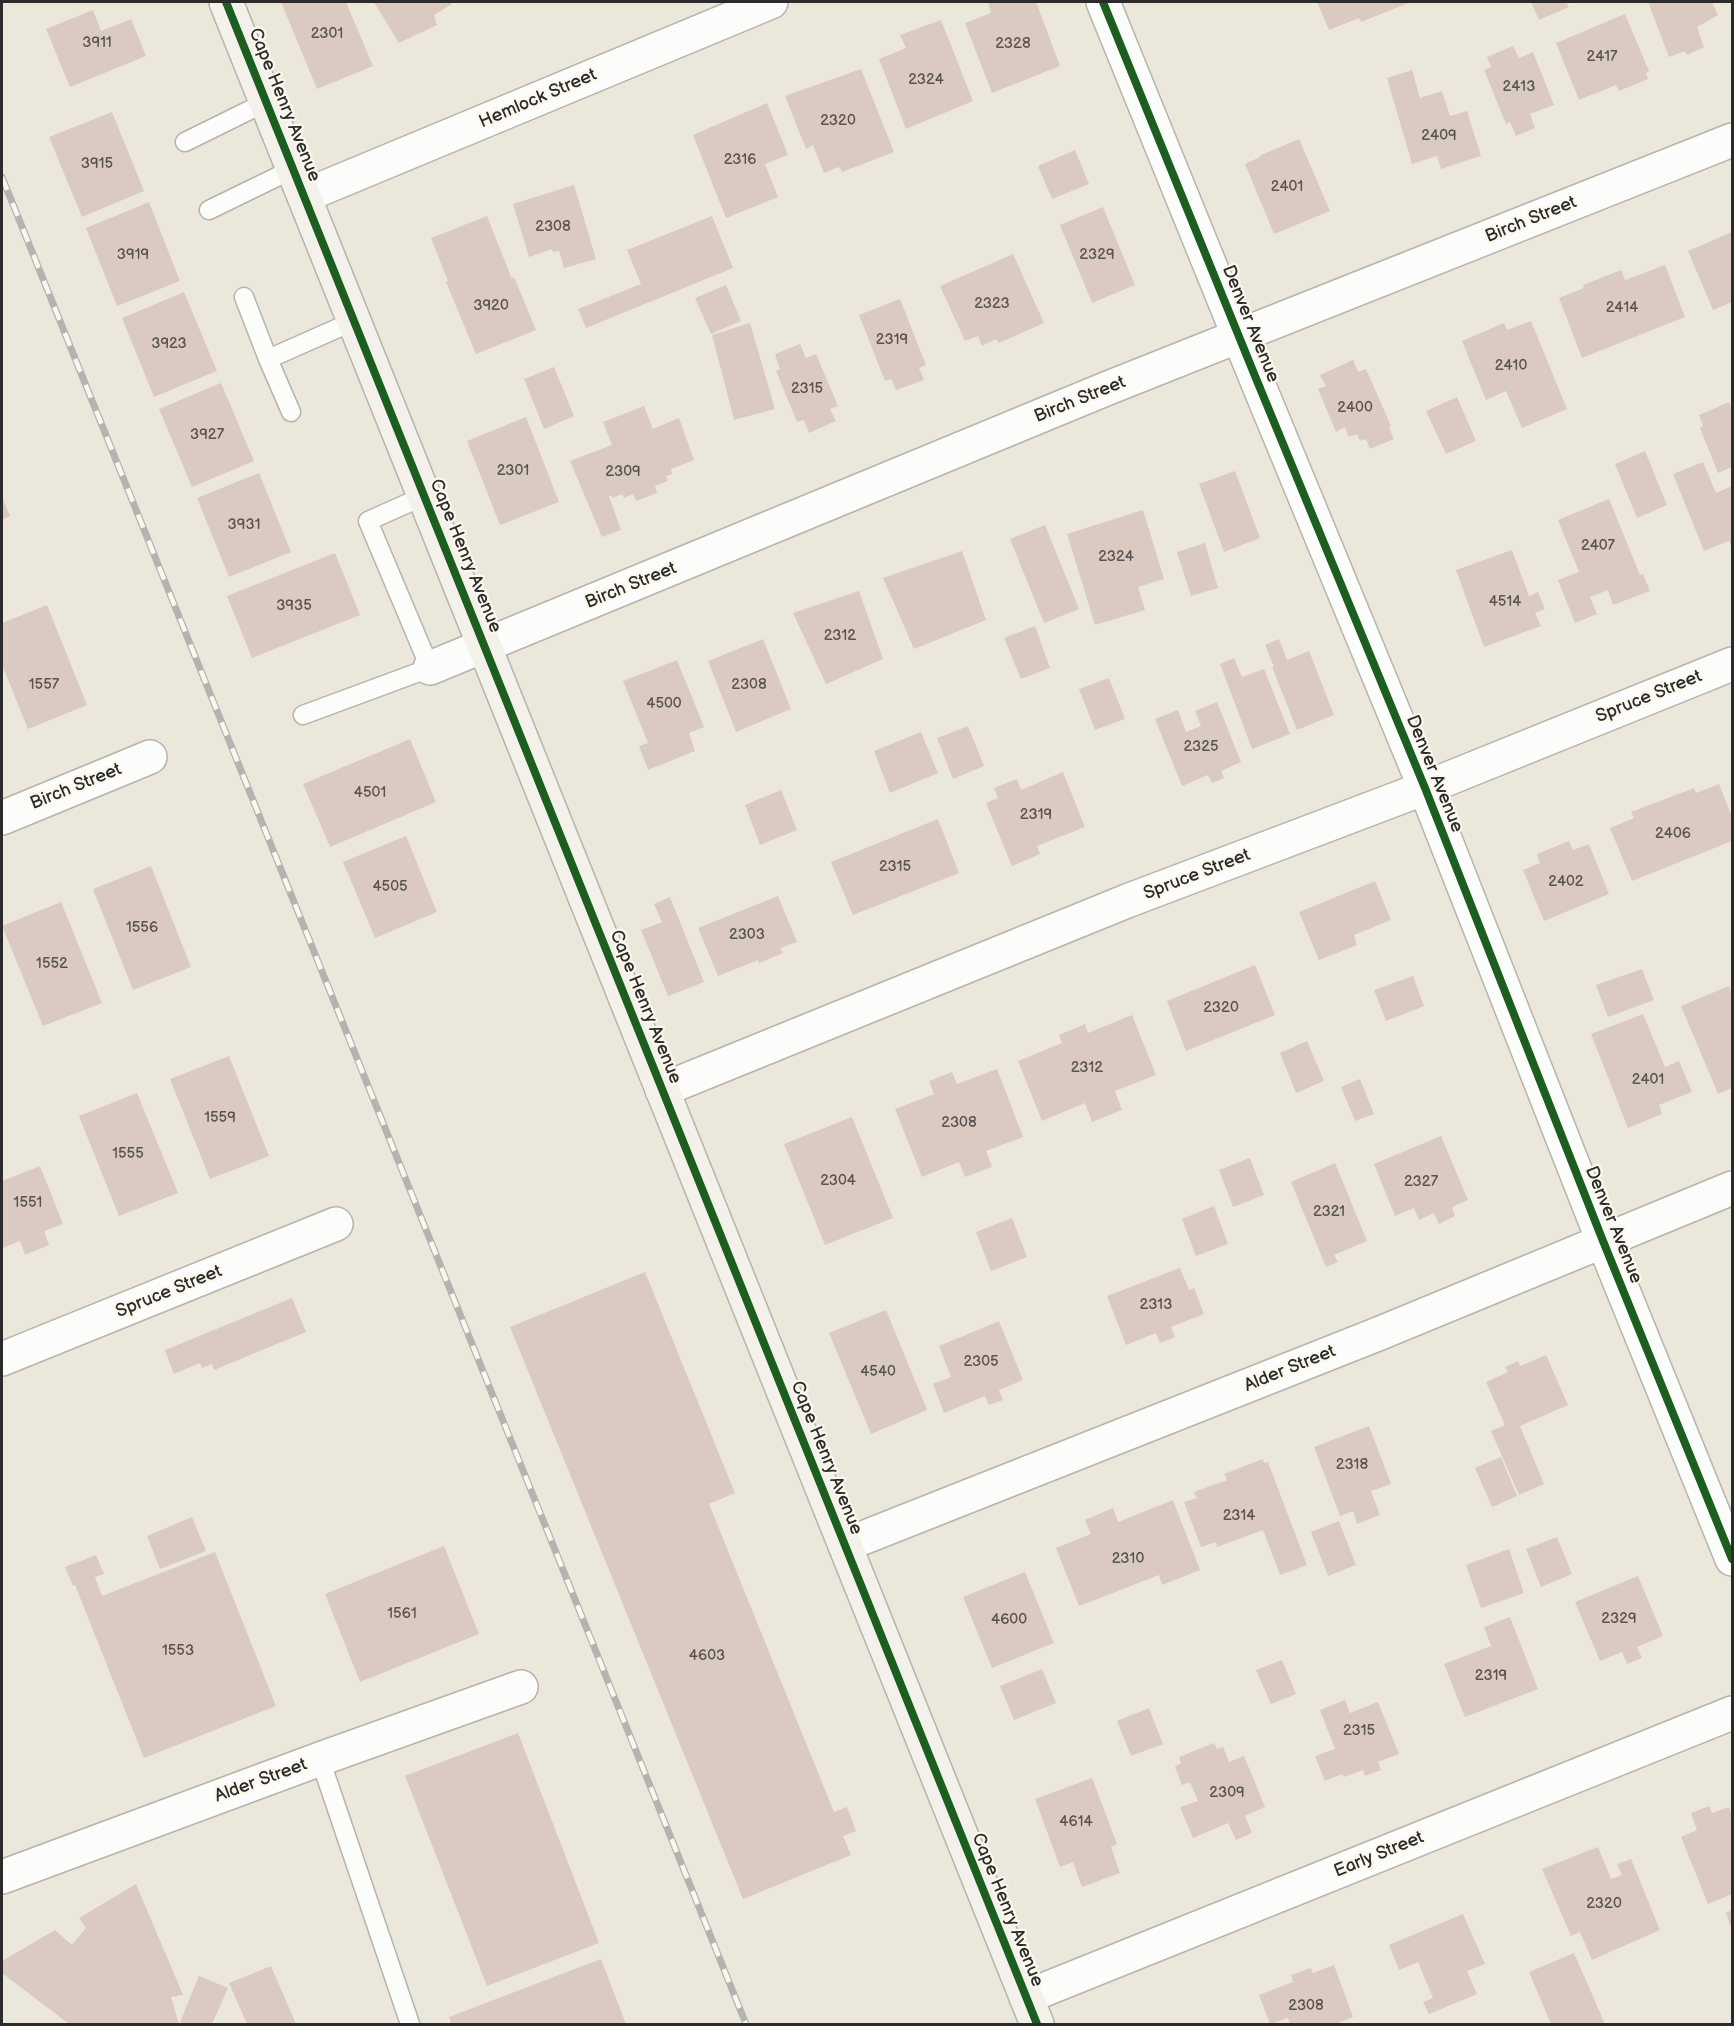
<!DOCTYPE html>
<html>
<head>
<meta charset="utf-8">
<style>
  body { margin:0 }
  #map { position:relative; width:1734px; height:2026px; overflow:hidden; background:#ebe8db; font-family:"Balsamiq Sans",sans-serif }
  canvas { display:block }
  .frame { position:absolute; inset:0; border:3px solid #2b2b2b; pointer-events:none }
</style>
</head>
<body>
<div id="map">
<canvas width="1734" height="2026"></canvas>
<div class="frame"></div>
</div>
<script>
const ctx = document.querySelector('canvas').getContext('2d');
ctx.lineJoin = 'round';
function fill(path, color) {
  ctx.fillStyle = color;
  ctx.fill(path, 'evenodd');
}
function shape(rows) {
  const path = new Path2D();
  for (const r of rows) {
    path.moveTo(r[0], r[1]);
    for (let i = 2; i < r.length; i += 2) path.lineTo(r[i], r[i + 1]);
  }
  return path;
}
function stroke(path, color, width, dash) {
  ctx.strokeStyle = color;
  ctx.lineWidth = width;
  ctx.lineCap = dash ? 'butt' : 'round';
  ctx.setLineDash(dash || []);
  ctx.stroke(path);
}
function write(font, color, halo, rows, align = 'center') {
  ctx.font = font + ' "Balsamiq Sans",sans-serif';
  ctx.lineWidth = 4.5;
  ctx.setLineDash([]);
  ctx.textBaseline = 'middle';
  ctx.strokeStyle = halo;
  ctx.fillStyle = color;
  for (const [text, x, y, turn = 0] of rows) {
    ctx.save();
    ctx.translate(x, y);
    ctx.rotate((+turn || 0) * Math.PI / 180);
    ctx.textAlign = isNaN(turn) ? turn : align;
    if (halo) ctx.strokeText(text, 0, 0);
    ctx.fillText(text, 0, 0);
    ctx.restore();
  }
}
fill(shape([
  [281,2,346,2,373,66,317,89],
  [374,2,451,2,452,4,434,15,437,25,399,43],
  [988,2,1036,2,1060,66,992,93,965,23,991,13],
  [1317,2,1411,2,1361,22,1359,18,1329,30],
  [1531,2,1566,2,1569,7,1539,20],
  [1648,2,1712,2,1718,15,1697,27,1704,47,1687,55,1685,51,1669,57],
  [93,10,101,31,131,19,146,56,70,87,46,29],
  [1625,14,1649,71,1646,73,1648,79,1619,91,1616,85,1579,100,1556,43],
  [941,20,973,101,906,129,879,59,906,48,900,35],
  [1513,46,1519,58,1533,52,1554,105,1530,114,1535,128,1516,136,1510,122,1506,124,1484,70,1491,67,1487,57],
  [861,69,894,152,842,172,839,167,824,173,813,145,806,149,785,96],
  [1412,70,1420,98,1442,91,1450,116,1467,111,1481,156,1441,169,1437,156,1412,164,1387,78],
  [767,103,788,155,765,164,778,197,726,218,693,135],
  [112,112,144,191,82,217,49,137],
  [1299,139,1330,211,1274,234,1245,164,1260,157,1259,156],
  [1075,150,1089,184,1052,199,1038,166],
  [574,185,596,259,564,268,559,251,553,252,552,249,529,257,513,204],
  [149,202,180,281,117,306,86,228],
  [1103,207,1135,285,1092,303,1060,225],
  [487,216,512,279,514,277,536,330,476,354,446,282,448,281,431,238],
  [712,216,733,268,586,328,578,309,641,284,627,250],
  [1732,232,1732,302,1713,310,1688,251],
  [1013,254,1044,323,999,343,996,339,982,346,978,336,965,341,940,286],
  [1665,265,1685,317,1582,358,1559,298,1584,288,1583,285,1621,270,1625,280],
  [726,285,741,321,711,334,695,298],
  [184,292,217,371,154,397,122,318],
  [900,299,926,365,919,368,924,380,896,390,891,379,885,381,859,315],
  [1531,321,1567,409,1522,428,1506,391,1486,400,1462,341,1504,323,1507,330],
  [750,323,775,409,734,420,712,335],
  [800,344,806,358,816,354,838,406,830,409,836,421,809,433,804,420,797,422,776,371,780,369,775,354],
  [1353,360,1358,372,1366,369,1391,426,1389,428,1394,439,1370,449,1366,439,1360,441,1357,434,1349,437,1345,427,1336,432,1318,389,1326,386,1320,375],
  [554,367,574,416,544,429,524,379],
  [221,383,254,461,192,487,159,409],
  [1457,397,1476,441,1446,454,1426,411],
  [1729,402,1732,409,1732,467,1718,473,1700,428,1703,426,1699,415],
  [644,406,653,429,679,418,694,460,671,469,672,474,666,476,668,481,655,486,657,493,636,501,633,494,624,498,622,494,612,498,611,495,609,496,621,530,602,537,570,461,612,445,603,422],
  [526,417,559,502,500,525,467,441],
  [1645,451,1667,505,1637,518,1615,464],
  [1703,462,1716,493,1732,486,1732,549,1729,541,1704,551,1673,474],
  [1235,471,1260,538,1224,552,1199,484],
  [259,473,291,552,229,577,197,498],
  [2,497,10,516,2,520],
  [1609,499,1640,575,1643,574,1650,591,1613,605,1608,590,1590,597,1597,614,1575,623,1558,580,1579,572,1558,520],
  [1143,510,1164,579,1138,587,1145,610,1095,625,1067,534],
  [1045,525,1079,609,1044,623,1010,539],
  [1205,543,1218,588,1191,596,1177,552],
  [1512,550,1529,596,1538,592,1545,609,1535,613,1541,626,1484,647,1456,570],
  [962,551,986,620,914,649,883,578],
  [335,553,360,615,252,658,227,596],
  [859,591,883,659,826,684,793,613],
  [47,605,87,705,28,729,2,665,2,623],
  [1035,626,1050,668,1021,679,1004,638],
  [763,639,791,709,736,732,708,661],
  [1279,639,1287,660,1309,651,1334,715,1297,730,1272,667,1274,667,1265,645],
  [1234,658,1242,677,1264,669,1290,734,1252,749,1220,664],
  [677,660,704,727,689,733,695,751,648,770,639,746,648,743,623,681],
  [1109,678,1125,719,1095,730,1079,689],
  [1217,702,1241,762,1221,771,1224,778,1212,783,1208,775,1182,786,1155,719,1178,710,1186,732,1201,726,1195,711],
  [968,726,984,766,953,779,937,738],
  [921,732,938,773,890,793,874,751],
  [410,739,436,802,330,847,303,784],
  [1063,772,1085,827,1037,846,1040,854,1012,866,986,803,998,798,994,788,1017,779,1021,790],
  [1719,784,1732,817,1732,841,1632,881,1610,828,1634,818,1631,812,1694,788,1696,793],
  [781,790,797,830,760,845,745,805],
  [938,819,959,873,853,915,831,862],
  [406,836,437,912,375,938,343,862],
  [1569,841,1573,850,1589,844,1609,894,1544,921,1523,870,1540,863,1537,854],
  [151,866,191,967,133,990,93,889],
  [1375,881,1391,920,1354,935,1357,945,1319,960,1299,912],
  [778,896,797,942,780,948,783,953,759,963,758,960,718,976,698,928],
  [670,897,704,982,668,996,641,930,662,922,654,904],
  [61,902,102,1003,43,1026,2,926],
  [1255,965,1275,1015,1186,1051,1167,1001],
  [1642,969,1654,1000,1608,1017,1596,985],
  [1413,976,1424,1006,1386,1021,1374,990],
  [1729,986,1732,995,1732,1088,1718,1094,1681,1006],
  [1643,1014,1665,1067,1679,1061,1692,1092,1659,1105,1662,1114,1628,1128,1591,1034],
  [1132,1015,1156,1075,1115,1091,1122,1110,1092,1122,1085,1103,1042,1121,1018,1061,1062,1043,1059,1035,1085,1024,1088,1033],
  [1307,1041,1324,1081,1296,1093,1280,1053],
  [229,1056,269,1156,210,1179,170,1079],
  [997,1069,1023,1137,986,1151,992,1167,965,1177,959,1162,922,1177,895,1109,934,1094,929,1081,952,1072,957,1084],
  [1360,1079,1374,1114,1355,1121,1341,1087],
  [137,1093,178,1193,119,1216,79,1116],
  [852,1117,893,1218,825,1245,784,1144],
  [1441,1136,1468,1200,1452,1207,1455,1216,1439,1224,1434,1213,1419,1220,1414,1208,1395,1216,1374,1164],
  [1250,1158,1264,1195,1233,1207,1219,1170],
  [1335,1163,1367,1241,1334,1255,1338,1262,1326,1267,1291,1182],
  [40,1166,63,1224,44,1231,49,1245,25,1255,20,1241,3,1248,2,1243,2,1181],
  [1214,1206,1228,1244,1196,1256,1182,1219],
  [1012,1218,1027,1257,991,1271,976,1232],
  [1180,1268,1189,1290,1194,1288,1204,1314,1171,1327,1175,1337,1160,1343,1156,1333,1126,1345,1107,1296],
  [645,1272,735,1493,709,1504,834,1812,847,1807,856,1831,843,1836,851,1855,743,1899,510,1327],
  [292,1298,306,1332,214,1370,212,1364,202,1368,200,1363,174,1374,165,1350],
  [886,1310,927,1410,871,1434,829,1333],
  [999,1321,1023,1380,999,1390,1003,1400,989,1405,985,1396,944,1413,933,1384,951,1377,939,1346],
  [1546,1355,1568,1405,1520,1426,1544,1484,1519,1495,1491,1431,1505,1425,1486,1382,1508,1372,1505,1367,1518,1361,1520,1366],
  [1369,1426,1391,1484,1371,1491,1380,1515,1357,1524,1353,1511,1340,1516,1314,1447],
  [1501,1457,1517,1496,1492,1507,1475,1468],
  [1263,1459,1264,1463,1268,1462,1307,1565,1280,1575,1263,1530,1217,1547,1216,1542,1201,1547,1184,1502,1197,1498,1194,1492,1227,1480,1224,1474],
  [1173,1500,1200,1570,1162,1585,1159,1575,1079,1606,1056,1548,1091,1534,1085,1520,1113,1508,1118,1522],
  [192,1517,206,1551,160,1569,147,1536],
  [1339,1521,1356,1565,1328,1576,1311,1532],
  [1557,1537,1572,1574,1541,1587,1526,1549],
  [444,1546,479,1634,360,1682,325,1594],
  [1509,1549,1524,1593,1481,1608,1466,1565],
  [215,1552,276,1706,144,1758,75,1585,73,1586,65,1567,96,1555,104,1574,95,1577,102,1596],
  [1025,1572,1054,1643,992,1668,963,1597],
  [1638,1576,1663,1636,1637,1647,1642,1658,1627,1664,1622,1652,1600,1661,1575,1602],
  [1510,1617,1538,1689,1465,1717,1444,1664,1491,1646,1484,1627],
  [1282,1660,1296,1694,1271,1704,1256,1670],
  [1042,1669,1056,1703,1014,1720,1000,1686],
  [1345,1700,1350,1713,1378,1702,1399,1754,1378,1762,1381,1770,1365,1776,1363,1770,1344,1777,1342,1774,1325,1781,1315,1756,1335,1749,1320,1710],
  [1149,1708,1163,1744,1131,1756,1117,1721],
  [518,1733,599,1943,487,1986,405,1776],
  [1214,1743,1217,1749,1223,1747,1229,1762,1244,1756,1265,1807,1245,1816,1252,1833,1236,1840,1228,1823,1193,1838,1180,1807,1198,1801,1190,1782,1182,1785,1175,1767,1181,1763,1179,1757],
  [1092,1778,1117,1844,1111,1847,1120,1873,1082,1887,1073,1862,1060,1867,1035,1799],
  [1709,1806,1712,1813,1729,1807,1732,1816,1732,1894,1708,1904,1681,1837,1697,1830,1691,1813],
  [1598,1847,1611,1879,1622,1875,1617,1864,1631,1859,1660,1930,1592,1960,1580,1932,1571,1936,1542,1869],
  [136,1884,183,1995,171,1997,179,2024,69,2024,2,1973,2,1961,55,1930,72,1945,86,1928,79,1918],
  [1732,1910,1732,1930,1726,1913],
  [1463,1914,1485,1964,1467,1971,1477,1994,1429,2014,1423,2002,1433,1998,1418,1962,1399,1970,1389,1945],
  [1574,1953,1605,2024,1551,2024,1529,1972],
  [601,1959,626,2024,451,2024,449,2017],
  [1334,1965,1353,2017,1336,2024,1290,2024,1288,2018,1270,2024,1259,1995,1293,1982,1291,1975,1311,1968,1313,1973],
  [271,1966,296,2024,247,2024,229,1983],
  [199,1976,228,1988,212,2024,185,2024,180,2022]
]), '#dbcac1');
const lane = shape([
  [185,142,266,102],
  [209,210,293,169],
  [244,297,268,359],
  [291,412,268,359,354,321],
  [303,715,430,668,368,521,424,496],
  [320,1759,410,2024]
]);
const street = shape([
  [1103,2,1255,376,1425,788,1603,1241,1732,1559],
  [304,196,771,2],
  [430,668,1108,388,1732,140],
  [2,818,150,757],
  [662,1090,1127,901,1425,788,1732,664],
  [2,1359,336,1224],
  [845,1545,1378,1334,1732,1188],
  [2,1877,320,1759,521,1687],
  [1026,1997,1732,1713]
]);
const secondary = shape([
  [226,2,1037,2024]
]);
stroke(lane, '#b5b3ac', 21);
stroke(street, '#b5b3ac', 36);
stroke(secondary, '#b5b3ac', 36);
stroke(lane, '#fcfcfa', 18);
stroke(street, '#fcfcfa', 33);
stroke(secondary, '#f4f1eb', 33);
const rail = shape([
  [2,177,746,2024]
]);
stroke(rail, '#b4b3b1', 7);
stroke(rail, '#fbf7ec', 4.5, [14]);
stroke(shape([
  [226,2,1037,2024],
  [1103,2,1255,376,1425,788,1603,1241,1732,1559]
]), '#1b5e20', 8);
write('15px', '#575350', null, [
  ["2301",327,34],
  ["3911",97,43],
  ["2328",1013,44],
  ["2417",1602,57],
  ["2324",926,80],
  ["2413",1519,87],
  ["2320",838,121],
  ["2409",1439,136],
  ["2316",740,160],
  ["3915",97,164],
  ["2401",1287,187],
  ["2308",553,227],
  ["3919",133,255],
  ["2329",1097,255],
  ["2323",992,304],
  ["3920",491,306],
  ["2414",1622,308],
  ["2319",892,340],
  ["3923",169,344],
  ["2410",1511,366],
  ["2315",807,389],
  ["2400",1355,408],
  ["3927",207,435],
  ["2301",513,471],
  ["2309",623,472],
  ["3931",244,525],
  ["2407",1598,546],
  ["2324",1116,557],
  ["4514",1505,602],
  ["3935",294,606],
  ["2312",840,636],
  ["1557",44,685],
  ["2308",749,685],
  ["4500",664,704],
  ["2325",1201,747],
  ["4501",370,793],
  ["2319",1036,815],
  ["2406",1673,834],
  ["2315",895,867],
  ["2402",1566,882],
  ["4505",390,887],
  ["1556",142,928],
  ["2303",747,935],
  ["1552",52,964],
  ["2320",1221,1008],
  ["2312",1087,1068],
  ["2401",1648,1080],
  ["1559",220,1118],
  ["2308",959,1123],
  ["1555",128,1154],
  ["2304",838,1181],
  ["2327",1421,1182],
  ["1551",28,1203],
  ["2321",1329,1212],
  ["2313",1156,1305],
  ["2305",981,1362],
  ["4540",878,1372],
  ["2318",1352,1465],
  ["2314",1239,1516],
  ["2310",1128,1559],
  ["1561",402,1614],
  ["2329",1619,1619],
  ["4600",1009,1620],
  ["1553",178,1651],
  ["4603",707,1656],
  ["2319",1491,1676],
  ["2315",1359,1731],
  ["2309",1227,1793],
  ["4614",1076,1822],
  ["2320",1604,1904],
  ["2308",1306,2006]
]);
write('18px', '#2b2b2b', '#fbf7ec', [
  ["Hemlock Street",538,99,-23],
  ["Cape Henry Avenue",284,105,68],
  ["Birch Street",1531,220,-22],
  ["Denver Avenue",1250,324,68],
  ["Birch Street",1080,400,-22],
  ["Cape Henry Avenue",465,556,68],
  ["Birch Street",631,586,-22],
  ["Spruce Street",1649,697,-22],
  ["Denver Avenue",1434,774,68],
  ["Birch Street",76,787,-22],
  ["Spruce Street",1197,875,-21],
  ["Cape Henry Avenue",645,1007,68],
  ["Denver Avenue",1613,1225,68],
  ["Spruce Street",169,1292,-22],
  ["Alder Street",1290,1369,-22],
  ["Cape Henry Avenue",826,1458,68],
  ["Alder Street",261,1781,-20],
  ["Early Street",1379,1855,-22],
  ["Cape Henry Avenue",1007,1910,68]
]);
</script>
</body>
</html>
